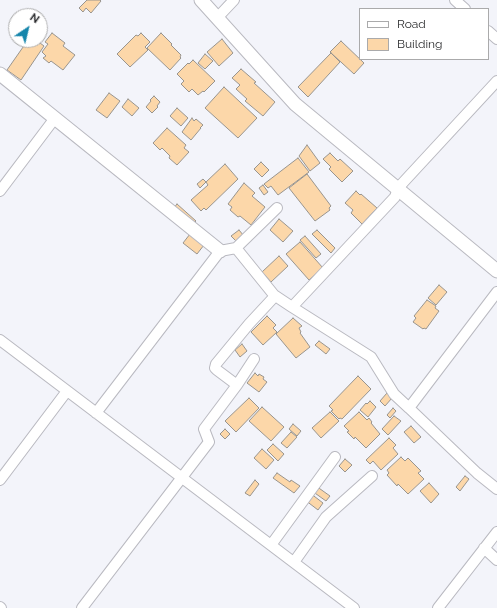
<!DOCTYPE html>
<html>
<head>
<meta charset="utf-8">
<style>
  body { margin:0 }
  #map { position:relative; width:497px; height:608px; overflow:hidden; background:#f3f4fa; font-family:Raleway,sans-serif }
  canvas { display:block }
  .legend { position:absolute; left:359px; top:8px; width:130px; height:52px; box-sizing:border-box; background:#fff; border:1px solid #aaaaab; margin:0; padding:5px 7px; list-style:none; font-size:12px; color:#2a2b2d }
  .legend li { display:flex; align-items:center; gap:8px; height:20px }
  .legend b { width:20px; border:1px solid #aaaaab }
  .north { position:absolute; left:8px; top:8px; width:40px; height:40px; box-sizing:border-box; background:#fff; border:1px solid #aaaaab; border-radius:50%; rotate:35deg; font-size:11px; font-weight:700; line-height:16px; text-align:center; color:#2a2b2d }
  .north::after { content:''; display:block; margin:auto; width:14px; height:18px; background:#1585ab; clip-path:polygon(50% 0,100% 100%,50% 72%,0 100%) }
</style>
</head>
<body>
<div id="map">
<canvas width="497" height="608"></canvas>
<ul class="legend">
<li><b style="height:5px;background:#fff"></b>Road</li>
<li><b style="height:11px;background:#fcd7a9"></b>Building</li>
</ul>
<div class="north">N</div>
</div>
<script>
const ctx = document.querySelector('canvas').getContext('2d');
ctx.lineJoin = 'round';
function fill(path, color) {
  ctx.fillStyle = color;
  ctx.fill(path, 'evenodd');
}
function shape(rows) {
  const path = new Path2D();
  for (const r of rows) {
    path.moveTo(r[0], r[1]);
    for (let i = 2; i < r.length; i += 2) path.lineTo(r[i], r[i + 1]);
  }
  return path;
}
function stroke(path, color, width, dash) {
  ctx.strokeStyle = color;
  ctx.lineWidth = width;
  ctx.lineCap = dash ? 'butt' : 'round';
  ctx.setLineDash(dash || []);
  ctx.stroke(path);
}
const building = shape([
  [87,0,100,0,101,1,91,13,86,8,83,12,79,8,87,0],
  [52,33,65,43,63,46,75,55,63,70,51,61,49,63,43,58,46,56,42,52,48,44,45,42,52,33],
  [141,33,150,42,145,47,148,50,130,67,117,54,136,35,138,36,141,33],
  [161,33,172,44,171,45,181,55,180,57,181,58,170,70,147,48,161,33],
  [222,39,233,53,219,66,207,52,222,39],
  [28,40,36,40,44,46,21,80,7,70,28,40],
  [341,41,364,63,354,74,330,52,341,41],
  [331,53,340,62,308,97,298,87,331,53],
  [205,54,213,61,205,69,198,63,205,54],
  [193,60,215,81,204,92,203,91,198,95,192,89,189,92,181,84,184,81,177,74,188,63,189,64,193,60],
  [241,69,256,82,254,83,275,102,263,116,245,101,247,99,236,89,240,85,232,78,241,69],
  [224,87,257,118,238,138,205,108,224,87],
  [109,93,120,101,107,118,96,110,109,93],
  [154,96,160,102,157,106,158,107,152,113,146,107,151,101,150,100,154,96],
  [128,99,139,108,132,116,122,107,128,99],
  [177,108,188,118,181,126,170,116,177,108],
  [192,118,194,121,196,119,203,125,200,128,201,128,191,140,182,132,192,118],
  [167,128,186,145,184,148,189,152,177,165,169,158,170,156,162,148,160,150,153,143,167,128],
  [307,145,320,163,310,171,299,156,307,145],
  [330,153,338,161,340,159,353,171,342,182,329,169,331,167,323,159,330,153],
  [298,158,309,172,278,195,271,186,268,188,264,184,298,158],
  [261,162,269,170,262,177,254,169,261,162],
  [225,164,238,179,206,210,204,208,201,211,191,200,208,185,206,182,200,188,197,184,203,179,206,182,225,164],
  [307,174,331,206,329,208,330,210,315,221,289,188,307,174],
  [244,183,255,193,252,196,265,207,251,225,240,216,238,217,230,210,232,207,228,204,244,183],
  [263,185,268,192,264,195,259,188,263,185],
  [356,191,360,195,361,194,377,208,362,224,351,213,353,210,345,203,356,191],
  [177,204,196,221,192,225,173,209,177,204],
  [279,219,293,231,283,242,270,230,279,219],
  [239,230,244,236,237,242,231,236,239,230],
  [317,230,335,248,331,253,312,234,317,230],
  [190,234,204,245,197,254,183,243,190,234],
  [305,236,321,254,316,258,300,240,305,236],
  [300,242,323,268,309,280,286,254,300,242],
  [279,256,288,266,271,282,262,272,279,256],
  [439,285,447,292,436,305,428,298,439,285],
  [427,300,436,306,435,308,439,311,426,329,424,328,423,329,413,322,416,318,414,316,427,300],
  [267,316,276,325,273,328,277,332,263,345,251,332,267,316],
  [293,318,302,326,299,328,301,332,300,333,310,347,296,358,276,334,293,318],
  [319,341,330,349,326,354,315,345,319,341],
  [242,344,247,351,240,357,235,350,242,344],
  [255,373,258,376,259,374,264,377,263,379,267,382,259,392,247,383,255,373],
  [358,376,371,389,342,419,340,418,339,419,331,411,333,410,329,406,358,376],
  [387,393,392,398,385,406,380,401,387,393],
  [249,398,259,408,236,432,225,421,249,398],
  [370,401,376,407,368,417,360,410,366,403,367,404,370,401],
  [262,407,284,427,271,441,249,421,262,407],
  [393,408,396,411,390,418,387,415,393,408],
  [330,412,339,421,321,438,312,428,330,412],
  [359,412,367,420,369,418,372,422,371,423,380,434,366,448,355,437,354,439,347,432,349,431,344,426,359,412],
  [394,416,401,421,388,435,382,429,394,416],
  [293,424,301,431,297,436,289,429,293,424],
  [411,426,421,437,414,443,404,432,411,426],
  [225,429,230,434,225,439,220,434,225,429],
  [291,432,297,437,287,448,281,443,291,432],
  [389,438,396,445,393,448,398,454,381,470,373,461,370,464,366,460,389,438],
  [273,444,284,454,278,461,267,450,273,444],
  [262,449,274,460,266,469,254,458,262,449],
  [401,457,405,461,408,458,421,471,418,473,424,479,408,494,398,484,397,486,387,475,389,473,387,470,401,457],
  [345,459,352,465,345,472,339,466,345,459],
  [277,473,290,482,291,480,300,486,294,493,273,478,277,473],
  [465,476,469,479,460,491,456,487,465,476],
  [255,480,259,484,250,496,245,493,255,480],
  [429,483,439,494,431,503,420,491,429,483],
  [316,486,330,496,326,501,312,491,316,486],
  [310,493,323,503,318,510,305,500,310,493]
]);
fill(building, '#fcd7a9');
stroke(building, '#98948e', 1);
const minor = shape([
  [455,0,465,9],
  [217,18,234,0],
  [488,31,497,39],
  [0,191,55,118],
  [236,248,274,295,292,307],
  [497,292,409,408,477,473,497,489],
  [0,340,354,608],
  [237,385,217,370,215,368,216,364,249,324,275,296],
  [409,408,394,394,371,357,292,307,395,197,398,188,497,81],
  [96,413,220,251,236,248,277,208],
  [0,480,67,391],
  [271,545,335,457],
  [484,548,497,560],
  [294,562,326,517,372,476],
  [0,607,1,608],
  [82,608,209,442,204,429,237,385,254,359],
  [438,608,497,532]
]);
const tertiary = shape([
  [201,0,295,104,497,271],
  [0,74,220,251]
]);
stroke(minor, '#b9b9c0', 12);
stroke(tertiary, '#b9b9c0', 15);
stroke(minor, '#fff', 10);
stroke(tertiary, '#fff', 13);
</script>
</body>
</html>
